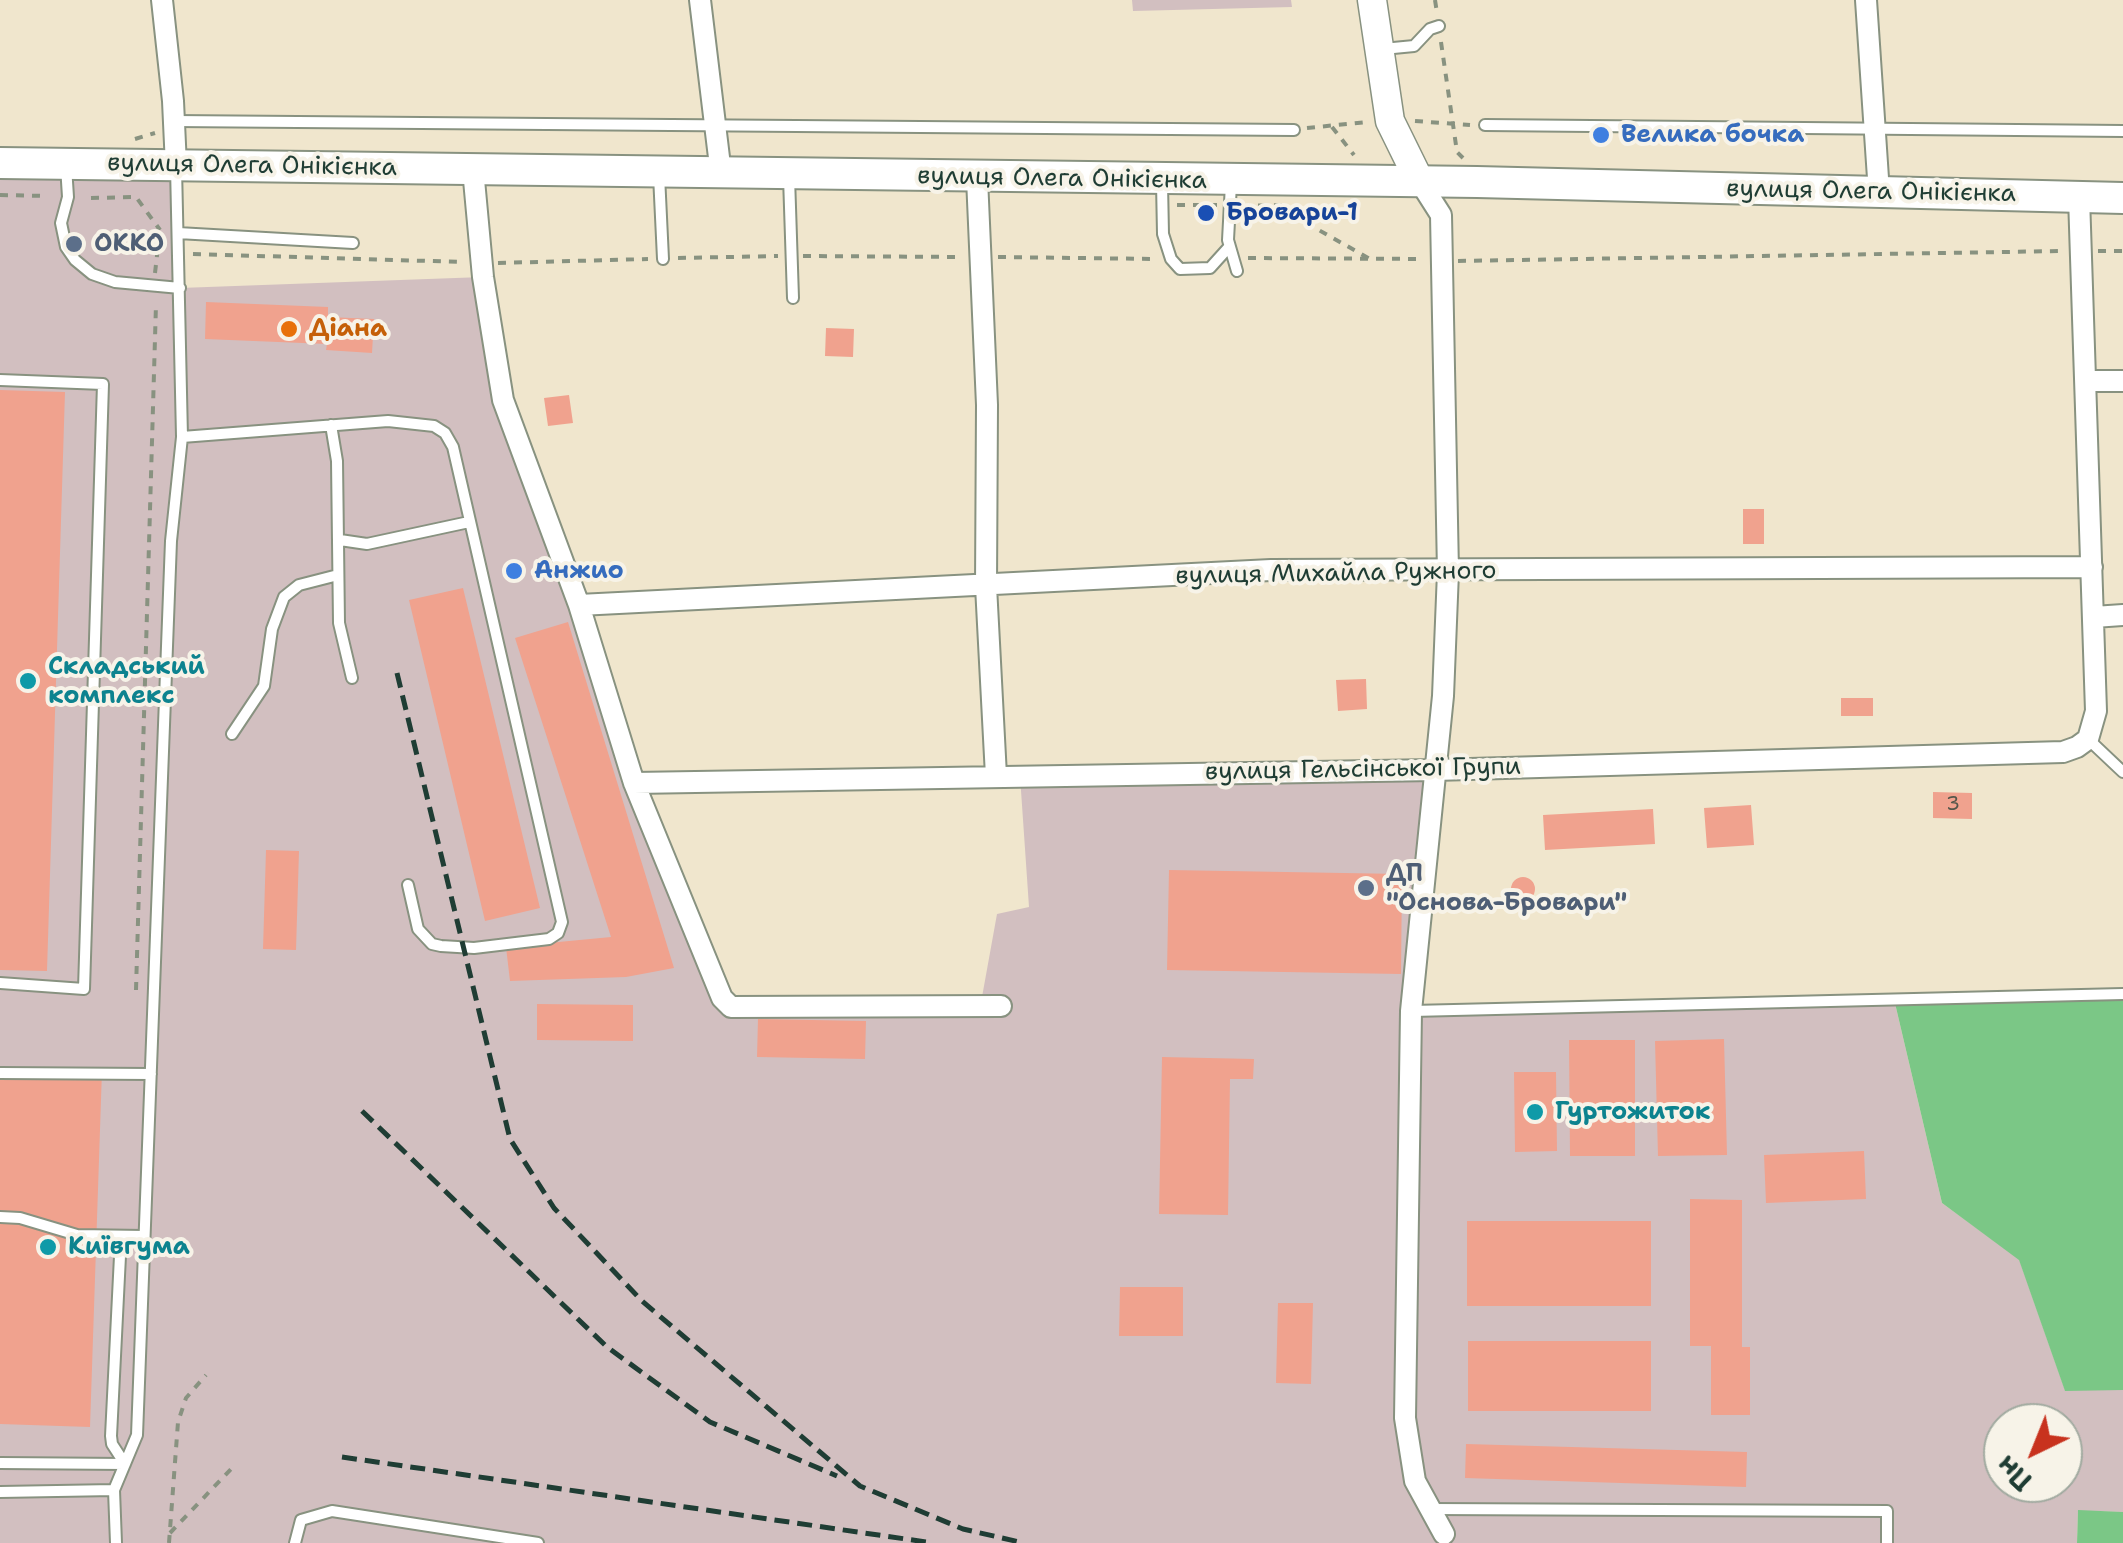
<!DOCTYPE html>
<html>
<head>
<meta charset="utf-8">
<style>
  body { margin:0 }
  #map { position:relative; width:2123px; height:1543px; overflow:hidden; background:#f0e6cd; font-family:"Shantell Sans",sans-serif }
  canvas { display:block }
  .north { position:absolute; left:1983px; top:1403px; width:100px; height:100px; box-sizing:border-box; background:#f7f3e8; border:2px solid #a1aaa0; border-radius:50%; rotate:223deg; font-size:28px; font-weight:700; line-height:40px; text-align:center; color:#1f3d34 }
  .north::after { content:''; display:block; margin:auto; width:35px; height:45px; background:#c8321e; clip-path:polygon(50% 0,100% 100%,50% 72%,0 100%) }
</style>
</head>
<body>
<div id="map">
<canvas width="2123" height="1543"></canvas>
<div class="north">Пн</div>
</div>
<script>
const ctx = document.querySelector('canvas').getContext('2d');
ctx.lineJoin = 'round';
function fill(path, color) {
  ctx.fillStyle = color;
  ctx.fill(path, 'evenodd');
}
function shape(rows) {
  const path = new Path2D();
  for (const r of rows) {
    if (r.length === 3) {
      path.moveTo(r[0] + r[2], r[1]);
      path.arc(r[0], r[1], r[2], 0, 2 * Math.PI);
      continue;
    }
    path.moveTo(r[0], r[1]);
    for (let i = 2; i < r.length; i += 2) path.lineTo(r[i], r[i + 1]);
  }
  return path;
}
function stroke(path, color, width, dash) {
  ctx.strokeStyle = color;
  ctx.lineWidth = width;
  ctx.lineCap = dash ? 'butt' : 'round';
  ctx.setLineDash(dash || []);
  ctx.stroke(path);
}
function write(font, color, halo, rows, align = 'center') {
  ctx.font = font + ' "Shantell Sans",sans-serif';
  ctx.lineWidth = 8;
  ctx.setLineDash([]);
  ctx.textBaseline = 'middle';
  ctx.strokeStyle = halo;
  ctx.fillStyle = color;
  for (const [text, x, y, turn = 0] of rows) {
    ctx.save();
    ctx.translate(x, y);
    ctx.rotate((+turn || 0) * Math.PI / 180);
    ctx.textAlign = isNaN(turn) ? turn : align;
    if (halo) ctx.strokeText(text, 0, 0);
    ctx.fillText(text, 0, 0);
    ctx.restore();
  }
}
fill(shape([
  [1132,0,1291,0,1292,7,1133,11],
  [0,163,176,166,180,288,483,277,503,400,722,998,982,997,997,914,1029,907,1020,776,1435,770,1411,1011,1894,999,1942,1203,2019,1259,2065,1390,2123,1390,2123,1512,2078,1511,2077,1543,0,1543],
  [2003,1423,2063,1423,2063,1483,2003,1483]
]), '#d2bfc0');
fill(shape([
  [2123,994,2123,1390,2065,1391,2019,1260,1942,1203,1894,999],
  [2078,1510,2123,1512,2123,1543,2077,1543]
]), '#7bc786');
fill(shape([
  [206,302,328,307,328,317,374,319,372,353,326,350,327,344,205,339],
  [826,328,854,329,853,357,825,356],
  [0,390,65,392,47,971,0,970],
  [569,395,573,423,548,426,544,398],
  [1743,509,1764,509,1764,544,1743,544],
  [463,588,540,908,485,921,409,600],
  [568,622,674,968,626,977,510,981,506,947,611,937,515,638],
  [1366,679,1367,709,1338,711,1336,680],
  [1841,698,1873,698,1873,716,1841,716],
  [1933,792,1972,793,1972,819,1933,818],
  [1751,805,1754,845,1707,848,1704,808],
  [1653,809,1655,844,1545,850,1543,815],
  [266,850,299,851,296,950,263,949],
  [1169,870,1402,874,1401,974,1167,970],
  [1523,889,12],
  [537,1004,633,1005,633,1041,537,1040],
  [758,1019,866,1021,865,1059,757,1057],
  [1724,1039,1727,1155,1658,1156,1655,1041],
  [1569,1040,1635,1040,1635,1156,1570,1156],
  [1162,1057,1254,1059,1253,1079,1230,1079,1228,1215,1159,1214],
  [0,1068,102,1070,90,1427,0,1424],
  [1514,1072,1556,1072,1557,1151,1515,1152],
  [1864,1151,1866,1199,1766,1203,1764,1155],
  [1690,1199,1742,1200,1742,1347,1750,1347,1750,1415,1711,1415,1711,1346,1690,1346],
  [1467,1221,1651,1221,1651,1306,1467,1306],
  [1120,1287,1183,1287,1183,1336,1119,1336],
  [1278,1303,1313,1303,1311,1384,1276,1383],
  [1468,1341,1651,1341,1651,1411,1468,1411],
  [1466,1444,1747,1452,1746,1487,1465,1478]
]), '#f0a28e');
const lane = shape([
  [1383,49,1414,46,1430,29,1439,26],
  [173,121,1294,130],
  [1485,125,2123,131],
  [66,166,68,197,61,223,66,247,75,260,92,274,115,282,180,288],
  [659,175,663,259],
  [789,177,793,298],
  [1162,183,1163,234,1171,259,1180,269,1210,268,1229,247],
  [1231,184,1228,240,1237,271],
  [178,233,353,243],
  [0,380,103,384,84,989,0,983],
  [331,425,337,461,339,623,352,678],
  [182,437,388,421,434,426,445,433,453,447,562,922,558,933,549,939,474,948,441,946,432,944,418,929,408,885],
  [340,540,367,544,469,522],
  [232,734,264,686,272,629,284,597,299,585,338,575],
  [2088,739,2123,772],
  [1412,1011,2123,994],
  [0,1073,151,1074],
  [0,1217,20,1218,77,1235,144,1236],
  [121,1236,111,1436,112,1444,125,1464],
  [0,1463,125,1464],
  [0,1492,114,1490],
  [1430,1509,1887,1511,1887,1543],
  [116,1543,114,1490,137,1435,171,541,182,437,176,167],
  [295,1543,301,1520,332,1511,538,1543]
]);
const street = shape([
  [162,0,173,101,176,166],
  [700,0,721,174],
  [1866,0,1879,193],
  [473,169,483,277,503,400,579,605,634,783,722,998,731,1007,1001,1006],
  [977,178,987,405,986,586,996,776],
  [1420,182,1441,215,1448,572,1443,696,1411,1011,1405,1418,1415,1481,1444,1534],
  [2087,381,2123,381],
  [579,605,1271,570,2092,567],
  [2094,617,2123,615],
  [634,783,1435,770,2063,752,2077,747,2088,739,2096,711,2079,197]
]);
const secondary = shape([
  [1372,0,1390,121,1420,182]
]);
const primary = shape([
  [0,163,1477,182,2123,198]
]);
stroke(lane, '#889280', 14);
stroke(street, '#889280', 24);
stroke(secondary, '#889280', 31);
stroke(primary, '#889280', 34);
stroke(shape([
  [1435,0,1437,13],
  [1441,42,1457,152,1463,158],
  [1415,121,1470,125],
  [1332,127,1354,155],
  [1307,128,1367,122],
  [135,139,155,133],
  [0,195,46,196],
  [91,198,136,197,160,230],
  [1177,205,1217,205],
  [1242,206,1282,205],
  [1278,207,1370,259],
  [2098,251,2123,251],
  [193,254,463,262],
  [803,256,963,257],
  [998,257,1158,259],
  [678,258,778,256],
  [1248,258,1423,259],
  [1458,261,2063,251],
  [498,263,648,259],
  [155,273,160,230,162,231],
  [136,990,156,304],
  [170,1533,233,1467],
  [169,1543,178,1422,186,1398,206,1375]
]), '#889280', 4, [8, 8]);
stroke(lane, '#fff', 10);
stroke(street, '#fff', 20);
stroke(secondary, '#fff', 28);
stroke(primary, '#fff', 30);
stroke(shape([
  [397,673,510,1139,554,1208,642,1301,860,1486,963,1529,1024,1543],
  [362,1111,607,1347,710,1422,837,1476],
  [342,1457,933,1543]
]), '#1f3d34', 5, [15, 8]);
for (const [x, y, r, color] of [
  [1601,135,10,"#3f7fe0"],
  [1206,213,10,"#1a4fb4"],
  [74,244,10,"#5c6f8a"],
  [289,329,10,"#e8710a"],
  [514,571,10,"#3f7fe0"],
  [28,681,10,"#0f9aa8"],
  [1366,888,10,"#5c6f8a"],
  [1535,1112,10,"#0f9aa8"],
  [48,1247,10,"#0f9aa8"]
]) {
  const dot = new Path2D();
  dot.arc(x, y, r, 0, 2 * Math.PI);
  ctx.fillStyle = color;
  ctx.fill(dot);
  stroke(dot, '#f7f3e8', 4);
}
write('20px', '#53564a', null, [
  ["3",1953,805]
]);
write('bold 25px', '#366cbe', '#f7f3e8', [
  ["Велика бочка",1621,135],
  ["Анжио",534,571]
], 'left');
write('25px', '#1f3d34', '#f7f3e8', [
  ["вулиця Олега Онікієнка",252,166,1],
  ["вулиця Олега Онікієнка",1062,179,1],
  ["вулиця Олега Онікієнка",1871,192,1],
  ["вулиця Михайла Ружного",1336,574,-1],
  ["вулиця Гельсінської Групи",1363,770,-1]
]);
write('bold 25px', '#164399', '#f7f3e8', [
  ["Бровари-1",1226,213]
], 'left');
write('bold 25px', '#4e5e75', '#f7f3e8', [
  ["ОККО",94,244],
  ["ДП",1386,874],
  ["\"Основа-Бровари\"",1386,903]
], 'left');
write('bold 25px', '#c56008', '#f7f3e8', [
  ["Діана",309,329]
], 'left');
write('bold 25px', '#0d838f', '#f7f3e8', [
  ["Складський",48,667],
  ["комплекс",48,696],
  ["Гуртожиток",1555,1112],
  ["Київгума",68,1247]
], 'left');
</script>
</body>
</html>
